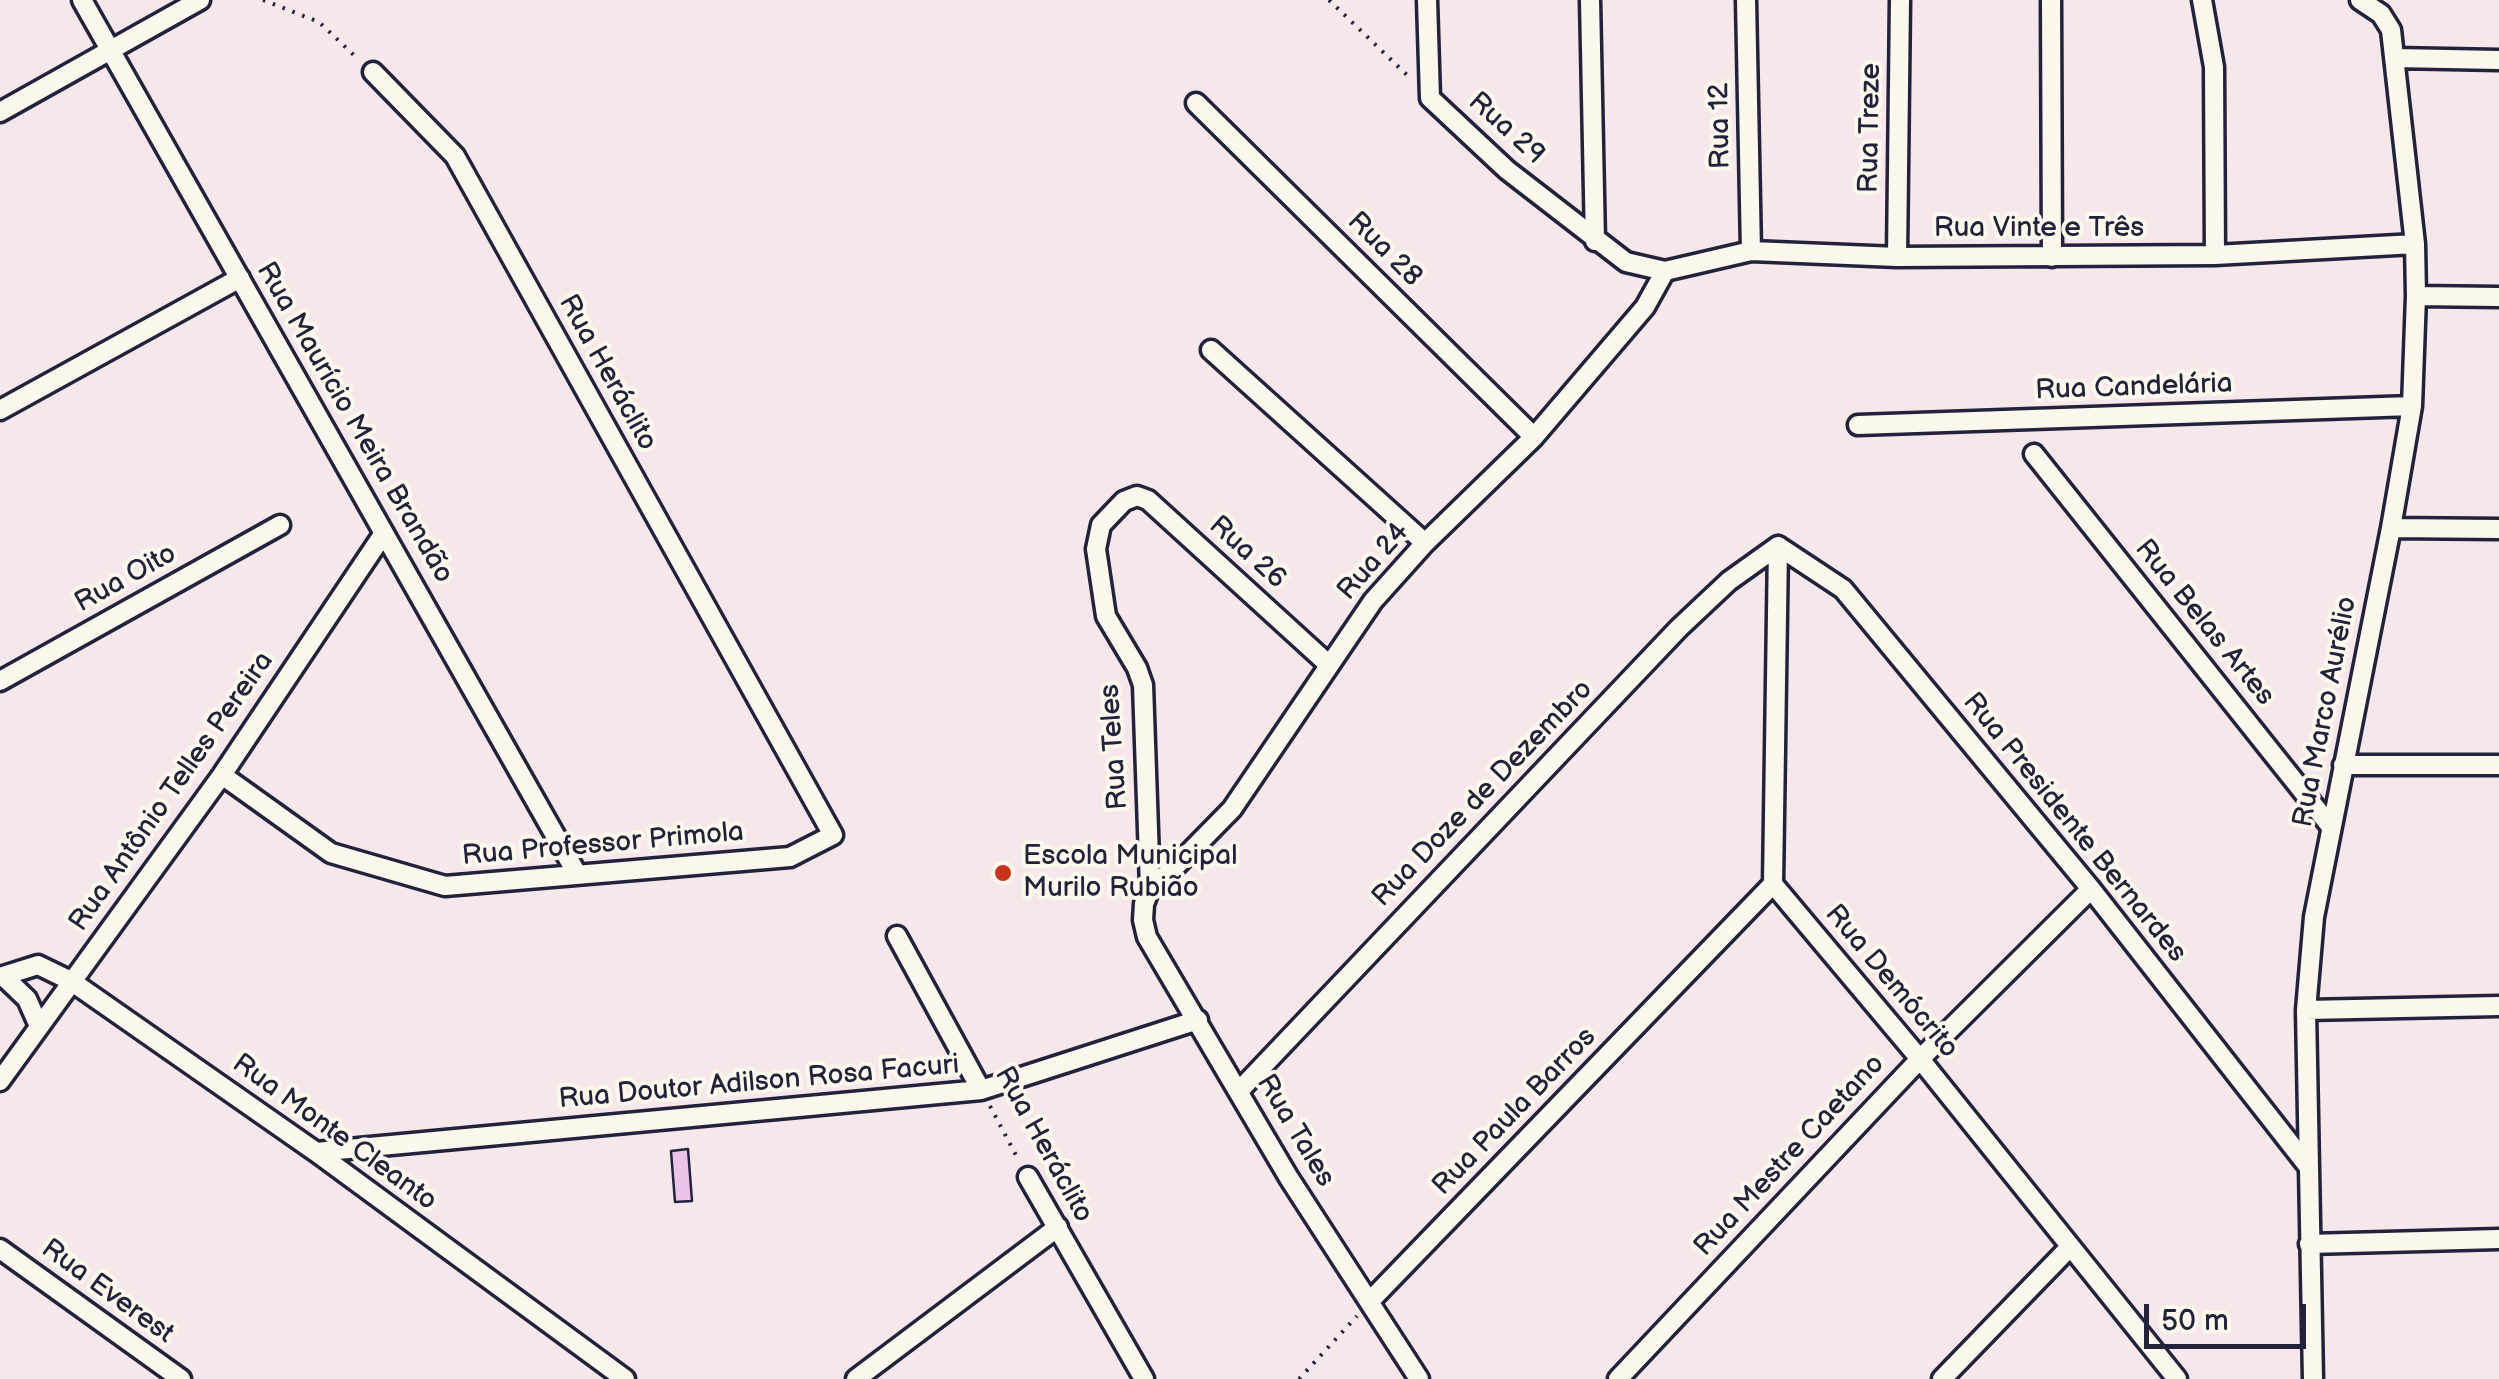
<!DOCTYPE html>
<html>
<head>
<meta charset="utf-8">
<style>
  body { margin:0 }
  #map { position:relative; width:2499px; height:1379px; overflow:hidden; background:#f6e7eb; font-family:"Balsamiq Sans",sans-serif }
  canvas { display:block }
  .scale { position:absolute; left:2144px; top:1304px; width:162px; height:45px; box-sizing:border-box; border:5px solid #22223b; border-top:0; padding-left:12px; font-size:30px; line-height:35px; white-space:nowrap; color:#22223b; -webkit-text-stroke:8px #fbf7ec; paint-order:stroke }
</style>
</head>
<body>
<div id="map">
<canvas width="2499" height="1379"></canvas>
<div class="scale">50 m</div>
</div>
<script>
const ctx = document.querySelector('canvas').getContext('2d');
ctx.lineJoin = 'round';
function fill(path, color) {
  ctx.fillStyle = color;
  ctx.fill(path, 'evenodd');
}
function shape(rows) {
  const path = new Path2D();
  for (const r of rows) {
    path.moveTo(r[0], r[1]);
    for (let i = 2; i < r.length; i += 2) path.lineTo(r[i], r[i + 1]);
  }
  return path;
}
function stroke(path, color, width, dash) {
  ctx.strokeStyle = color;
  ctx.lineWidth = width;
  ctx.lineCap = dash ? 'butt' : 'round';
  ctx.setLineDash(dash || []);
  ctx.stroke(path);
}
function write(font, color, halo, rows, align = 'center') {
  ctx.font = font + ' "Balsamiq Sans",sans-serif';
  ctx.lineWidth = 8;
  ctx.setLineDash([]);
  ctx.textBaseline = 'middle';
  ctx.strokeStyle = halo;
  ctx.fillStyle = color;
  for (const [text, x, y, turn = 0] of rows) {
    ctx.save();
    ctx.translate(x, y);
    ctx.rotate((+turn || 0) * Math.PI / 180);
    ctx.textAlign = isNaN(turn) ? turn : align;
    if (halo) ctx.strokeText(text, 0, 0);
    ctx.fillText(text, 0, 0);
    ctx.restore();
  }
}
const building = shape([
  [688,1149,692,1201,675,1202,671,1151,688,1149]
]);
fill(building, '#ecc3ea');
stroke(building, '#22223b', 2.5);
const street = shape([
  [82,0,577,874],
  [1427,0,1430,98,1507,170,1626,262,1665,271,1751,251,1897,257,2215,255,2415,244],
  [1590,0,1595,241],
  [1746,0,1751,251],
  [2051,0,2052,257],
  [2202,0,2214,67,2215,255],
  [2395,58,2499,60],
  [1196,103,1534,437],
  [0,112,200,0],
  [1897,257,1900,0],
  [2416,296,2499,297],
  [1211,350,1425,543],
  [0,410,240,278],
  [1858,425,2412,406],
  [2034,454,2331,827],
  [2391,528,2499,529],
  [1778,546,1773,884,1920,1059,2177,1379],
  [1778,546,1843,589,2091,889,2307,1165],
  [0,681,280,525],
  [2343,765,2499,765],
  [222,775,331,853,445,886,790,857,833,835,455,156,373,72],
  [1150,888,1143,685,1137,668,1106,616,1096,549,1101,525,1124,501,1137,496,1148,500,1328,664],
  [897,936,981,1090],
  [3,976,27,999,39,1026],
  [0,977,38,965,71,981,316,1152,625,1379],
  [2306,1010,2499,1006],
  [0,1081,222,775,384,533],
  [1239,1091,1679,628,1729,581,1778,546],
  [316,1152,981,1090,1198,1020],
  [1028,1177,1144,1379],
  [2309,1244,2499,1239],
  [0,1249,181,1379],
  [1370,1301,1773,884],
  [856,1379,1058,1227],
  [1419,1379,1289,1178,1147,937,1143,920,1144,904,1150,888,1176,866,1232,809,1373,601,1425,543,1534,437,1645,307,1665,271],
  [1618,1379,1920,1059,2091,889],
  [1942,1379,2069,1248],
  [2313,1379,2306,1010,2314,917,2391,528,2412,406,2416,296,2415,244,2391,30,2381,14,2360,0]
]);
stroke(street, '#22223b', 25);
stroke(shape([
  [263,0,319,22,358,59],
  [1329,0,1409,77],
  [990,1106,1018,1159],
  [1299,1379,1357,1316]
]), '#22223b', 4, [2.5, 8]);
stroke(street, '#fbf7ec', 18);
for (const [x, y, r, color] of [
  [1003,873,10,"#c8321e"]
]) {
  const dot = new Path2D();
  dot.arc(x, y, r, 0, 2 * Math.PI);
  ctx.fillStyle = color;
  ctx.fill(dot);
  stroke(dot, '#fbf7ec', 4);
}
write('28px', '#22223b', '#fbf7ec', [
  ["Rua 12",1721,126,-91],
  ["Rua Treze",1871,128,-89],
  ["Rua 29",1506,129,42],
  ["Rua Vinte e Três",2039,229],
  ["Rua 28",1384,250,45],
  ["Rua Heráclito",607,373,61],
  ["Rua Candelária",2134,388,-2],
  ["Rua Maurício Meira Brandão",354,423,60],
  ["Rua 26",1247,553,42],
  ["Rua 24",1374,562,-49],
  ["Rua Oito",126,579,-29],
  ["Rua Belas Artes",2204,623,51],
  ["Rua Marco Aurélio",2326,712,-79],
  ["Rua Teles",1115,747,-94],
  ["Rua Antônio Telles Pereira",172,792,-55],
  ["Rua Doze de Dezembro",1483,794,-46],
  ["Rua Presidente Bernardes",2074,828,51],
  ["Rua Professor Primola",603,845,-5],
  ["Rua Demócrito",1891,982,50],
  ["Rua Doutor Adilson Rosa Facuri",759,1083,-5],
  ["Rua Paula Barros",1515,1112,-46],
  ["Rua Tales",1295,1131,59],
  ["Rua Monte Cleanto",334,1133,36],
  ["Rua Heráclito",1043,1145,61],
  ["Rua Mestre Caetano",1790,1156,-47],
  ["Rua Everest",107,1292,36]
]);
write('28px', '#22223b', '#fbf7ec', [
  ["Escola Municipal",1023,857],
  ["Murilo Rubião",1023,889]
], 'left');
</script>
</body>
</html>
